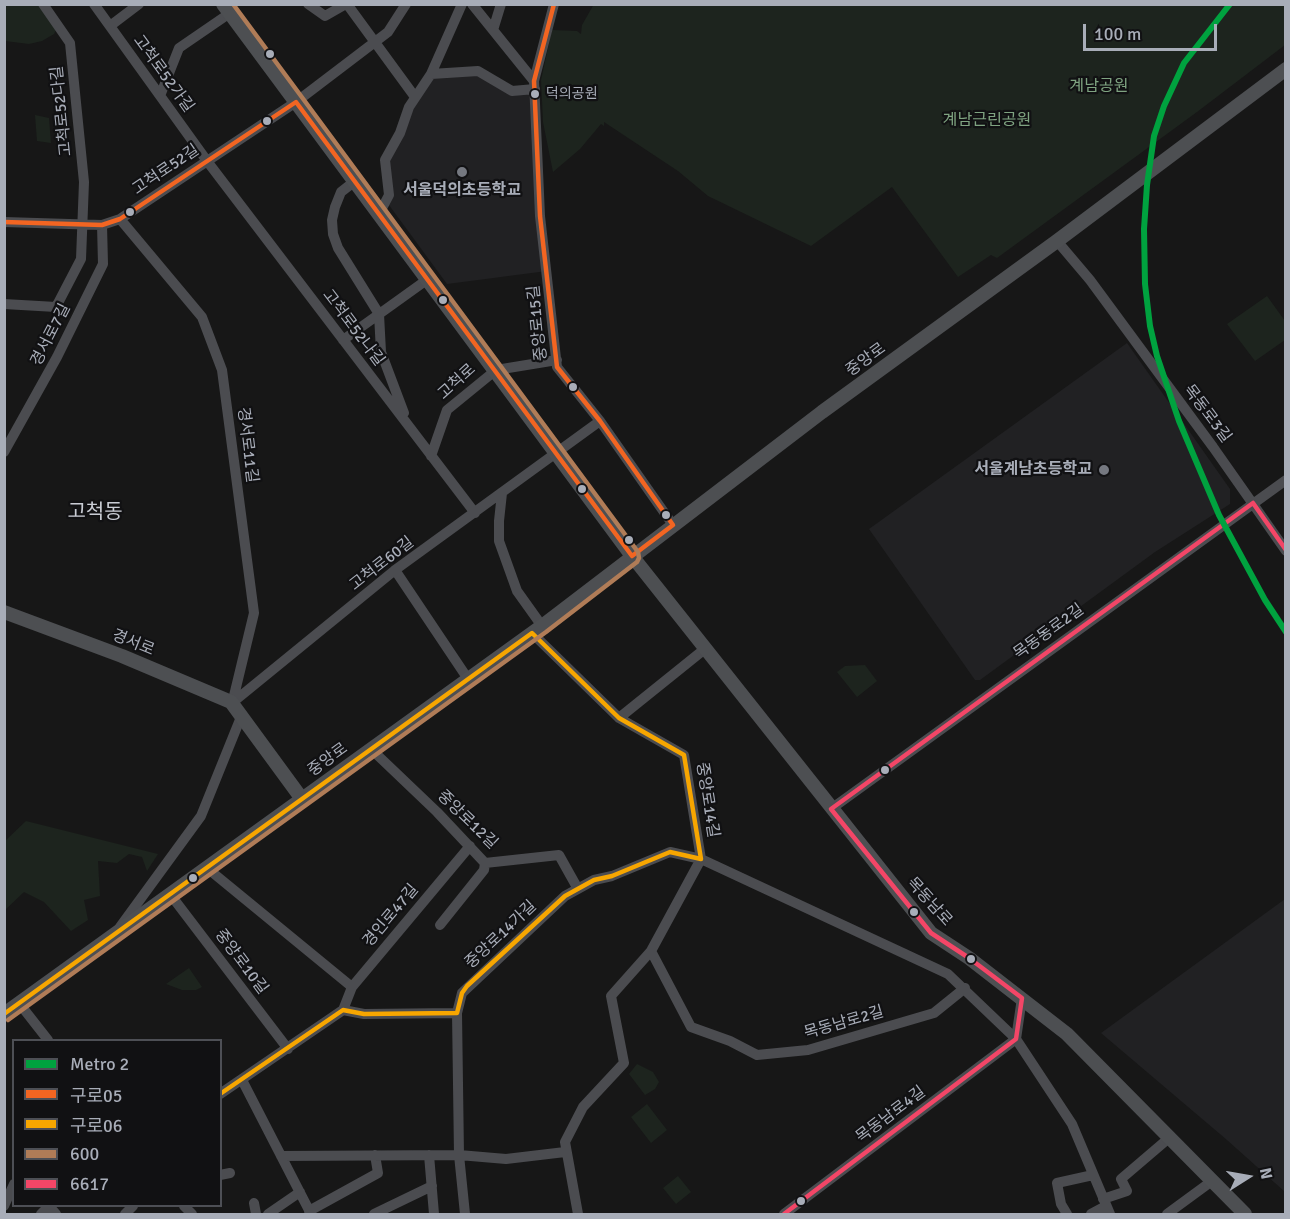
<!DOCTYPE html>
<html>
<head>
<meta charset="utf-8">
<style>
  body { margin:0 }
  #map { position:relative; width:1290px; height:1219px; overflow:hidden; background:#171717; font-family:Signika,"Noto Sans KR",sans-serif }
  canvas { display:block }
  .frame { position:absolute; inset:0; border:6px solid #a8adb8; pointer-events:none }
  .legend { position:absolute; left:12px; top:1039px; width:210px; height:168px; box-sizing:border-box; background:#111113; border:2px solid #4d4f55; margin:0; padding:8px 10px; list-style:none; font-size:18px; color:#a8adb8 }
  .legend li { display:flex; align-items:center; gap:12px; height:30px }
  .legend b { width:30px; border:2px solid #4d4f55 }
  .north { position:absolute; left:1218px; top:1147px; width:60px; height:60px; -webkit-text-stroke:4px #111113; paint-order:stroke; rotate:79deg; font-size:16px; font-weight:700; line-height:24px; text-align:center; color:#a8adb8 }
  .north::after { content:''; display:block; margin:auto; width:21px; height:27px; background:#a8adb8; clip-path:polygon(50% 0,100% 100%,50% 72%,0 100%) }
  .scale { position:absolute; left:1083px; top:24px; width:134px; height:27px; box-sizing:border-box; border:3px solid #a8adb8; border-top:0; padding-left:8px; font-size:18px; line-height:21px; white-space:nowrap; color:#a8adb8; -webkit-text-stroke:4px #111113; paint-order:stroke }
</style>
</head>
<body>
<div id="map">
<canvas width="1290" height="1219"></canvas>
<div class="frame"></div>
<ul class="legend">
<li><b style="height:8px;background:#00a23f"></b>Metro 2</li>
<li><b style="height:8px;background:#f26522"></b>구로05</li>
<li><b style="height:8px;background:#f7a600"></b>구로06</li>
<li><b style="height:8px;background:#b07c57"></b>600</li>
<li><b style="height:8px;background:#f34667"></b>6617</li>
</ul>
<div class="north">N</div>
<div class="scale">100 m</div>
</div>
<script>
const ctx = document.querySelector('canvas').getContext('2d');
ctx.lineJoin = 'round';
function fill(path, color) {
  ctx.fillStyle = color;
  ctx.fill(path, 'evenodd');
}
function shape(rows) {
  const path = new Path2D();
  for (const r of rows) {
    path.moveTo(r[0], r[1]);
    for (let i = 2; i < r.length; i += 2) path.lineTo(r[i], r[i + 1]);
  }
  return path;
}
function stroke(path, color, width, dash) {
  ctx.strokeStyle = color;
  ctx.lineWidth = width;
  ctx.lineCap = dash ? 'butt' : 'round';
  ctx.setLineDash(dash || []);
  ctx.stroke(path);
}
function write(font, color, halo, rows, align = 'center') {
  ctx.font = font + ' Signika,"Noto Sans KR",sans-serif';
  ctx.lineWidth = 4.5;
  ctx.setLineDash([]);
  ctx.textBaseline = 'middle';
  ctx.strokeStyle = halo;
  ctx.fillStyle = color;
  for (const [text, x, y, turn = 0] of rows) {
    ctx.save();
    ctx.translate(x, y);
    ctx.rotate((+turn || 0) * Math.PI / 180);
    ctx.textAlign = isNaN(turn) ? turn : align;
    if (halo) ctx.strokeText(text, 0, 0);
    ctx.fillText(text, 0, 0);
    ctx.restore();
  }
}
fill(shape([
  [478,71,512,91,535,89,547,271,447,284,386,201,385,160,431,74],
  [1127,343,1230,489,1230,504,1155,552,980,680,975,680,869,529],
  [1285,899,1285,1192,1227,1140,1101,1033]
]), '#212123');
fill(shape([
  [594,4,1286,5,1285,45,1197,112,997,258,991,255,958,277,892,187,811,246,708,196,678,171,604,122,604,126,601,124,580,149,553,172,543,122,541,80,552,30,577,31,581,34,582,25],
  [4,5,43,5,58,26,54,34,42,41,29,44,5,41],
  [35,115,49,118,51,143,37,141],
  [1267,296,1285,321,1285,340,1255,361,1227,324],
  [865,665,877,681,857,697,837,672,845,666],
  [26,821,158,854,147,871,142,857,129,854,117,863,98,861,100,896,84,900,88,920,71,931,44,902,24,892,5,910,5,841],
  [189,968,202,987,196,990,182,990,166,984],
  [637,1064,653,1072,659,1082,655,1089,645,1095,629,1074],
  [647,1104,667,1130,651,1143,631,1117],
  [678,1176,691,1192,676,1204,663,1188]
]), '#1d241e');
stroke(shape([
  [94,4,207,161,475,513],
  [308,4,325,16,346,4],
  [347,4,415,97],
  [472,4,534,81],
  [554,4,534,81,540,216,557,367,600,421,673,525],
  [110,26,139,4],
  [493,30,501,4],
  [431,74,478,71,512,91,535,89],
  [160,96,179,48,230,13],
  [355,181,341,192,335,207,332,220,333,234,338,248,379,314,381,352,404,413],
  [379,214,389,195,385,160,400,133,409,107,431,74,462,4],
  [120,219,202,317,222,370,254,613,232,704],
  [4,222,102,225,120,219,296,102,388,32,406,4],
  [1057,241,1090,280,1213,447,1286,551],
  [4,304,56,307,81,259,84,182,70,43,43,4],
  [343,340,428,279],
  [4,452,57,357,103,264,102,225],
  [431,456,447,410,496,370,557,360],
  [502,493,499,521,499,541,517,591,542,626],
  [395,570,468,679],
  [532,633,619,718,684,755,701,859],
  [232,703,395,570,600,421],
  [619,718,706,648],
  [371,749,437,812,485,863,559,855,578,889],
  [831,809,1286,480],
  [207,868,352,987],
  [170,894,288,1049],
  [440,925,484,870,485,863],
  [120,927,201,816,241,717],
  [651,951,691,1027,730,1041,757,1055,808,1050,934,1013,965,988],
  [19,1003,48,1040],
  [343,1010,364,1014,457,1013],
  [242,1080,311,1214],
  [220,1094,343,1010,352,987,470,846],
  [429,1155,434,1214],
  [281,1156,459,1155,506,1159,565,1152],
  [220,1175,230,1173],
  [1103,1199,1127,1191,1121,1179,1169,1138],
  [254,1203,256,1214],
  [4,1206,14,1184],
  [184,1206,192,1214],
  [309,1211,378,1173,375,1155],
  [41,1214,49,1206,56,1214],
  [125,1214,133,1206],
  [268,1214,300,1192],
  [374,1214,432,1186],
  [465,1214,459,1155,457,1013,462,993,565,896,594,880,612,876,670,852,701,859,948,974,1016,1039,1072,1124,1110,1214],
  [578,1214,565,1142,583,1107,624,1063,611,996,651,951,701,859],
  [784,1214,1016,1039,1022,998],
  [1067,1214,1061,1204,1057,1183,1093,1175],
  [1091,1214,1106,1206],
  [1167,1214,1212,1181]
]), '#4b4c50', 10);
stroke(shape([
  [223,4,632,556,931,933,969,958,1067,1034,1245,1214],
  [4,612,122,656,231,702,302,799],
  [4,1014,542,626,822,412,1057,241,1286,69]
]), '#4d4f52', 14);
stroke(shape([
  [4,222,102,225,120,219,296,102,632,556,673,525,600,421,557,367,540,216,534,81,554,4]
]), '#f26522', 4.5);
stroke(shape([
  [4,1014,532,633,619,718,684,755,701,859,670,852,612,876,594,880,565,896,467,986,462,993,457,1013,364,1014,343,1010,220,1094]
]), '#f7a600', 4.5);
stroke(shape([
  [8,1020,546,632,637,562,639,558,638,552,233,4]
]), '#b07c57', 4.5);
stroke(shape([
  [784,1214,1016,1039,1022,998,969,958,931,933,831,809,1253,503,1286,550]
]), '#f34667', 4.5);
stroke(shape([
  [1230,4,1184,63,1164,106,1154,136,1147,185,1144,229,1145,284,1150,326,1157,356,1179,421,1219,515,1265,600,1286,632]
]), '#00a23f', 6);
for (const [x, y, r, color] of [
  [270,54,5,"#a8adb8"],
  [535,94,5,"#a8adb8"],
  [267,121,5,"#a8adb8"],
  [462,172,6,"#757880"],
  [130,212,5,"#a8adb8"],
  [443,300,5,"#a8adb8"],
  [573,387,5,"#a8adb8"],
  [1104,470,6,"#757880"],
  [582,489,5,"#a8adb8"],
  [666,515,5,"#a8adb8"],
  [629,540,5,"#a8adb8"],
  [885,770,5,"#a8adb8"],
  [193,878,5,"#a8adb8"],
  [914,912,5,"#a8adb8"],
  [971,959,5,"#a8adb8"],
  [801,1201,5,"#a8adb8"]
]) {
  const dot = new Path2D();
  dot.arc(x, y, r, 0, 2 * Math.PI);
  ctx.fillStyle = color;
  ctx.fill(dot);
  stroke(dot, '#111113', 2);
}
write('14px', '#a8adb8', '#111113', [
  ["덕의공원",546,94]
], 'left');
write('16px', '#a8adb8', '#111113', [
  ["고척로52가길",163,74,54],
  ["고척로52다길",62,111,-96],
  ["고척로52길",166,170,-34],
  ["중앙로15길",538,323,-96],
  ["고척로52나길",353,328,53],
  ["경서로7길",51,335,-63],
  ["중앙로",866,360,-36],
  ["고척로",457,382,-42],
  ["목동로3길",1207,414,53],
  ["경서로11길",247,445,83],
  ["고척로60길",382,564,-38],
  ["목동동로2길",1049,632,-36],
  ["경서로",133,643,22],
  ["중앙로",328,760,-36],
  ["중앙로14길",707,800,81],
  ["중앙로12길",467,820,44],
  ["목동남로",929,902,48],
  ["경인로47길",391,916,-50],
  ["중앙로14가길",501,935,-43],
  ["중앙로10길",241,962,53],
  ["목동남로2길",844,1023,-16],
  ["목동남로4길",891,1115,-37]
]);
write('16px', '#7fa381', '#111113', [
  ["계남공원",1099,87],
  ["계남근린공원",987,121]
]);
write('bold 16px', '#a8adb8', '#111113', [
  ["서울덕의초등학교",462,191],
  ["서울계남초등학교",1092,470,"right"]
]);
write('20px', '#c9ccd4', '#111113', [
  ["고척동",95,513]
]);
</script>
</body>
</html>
